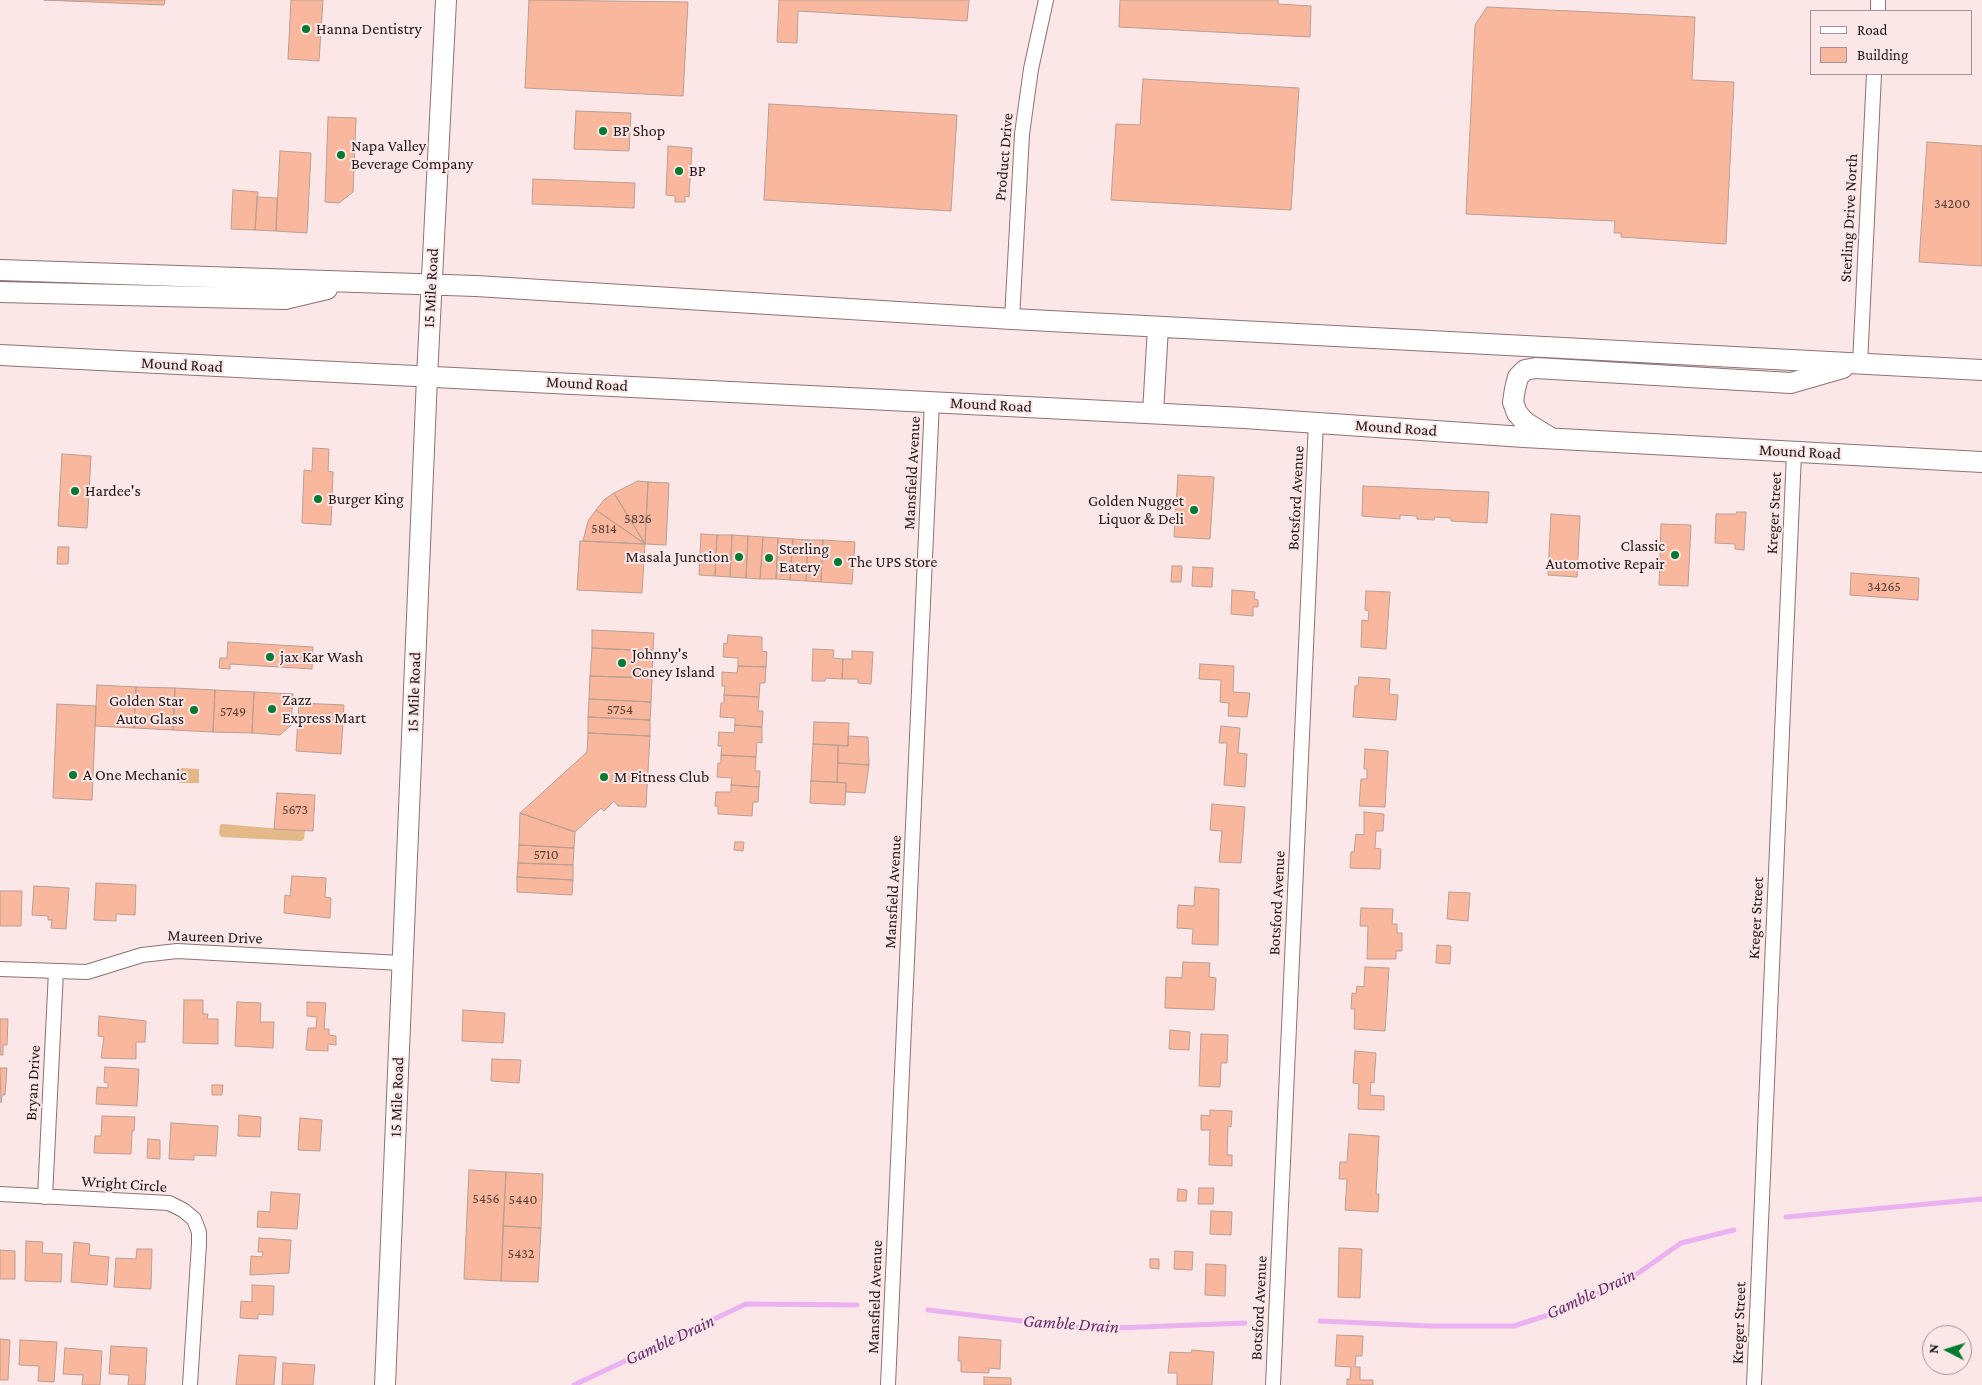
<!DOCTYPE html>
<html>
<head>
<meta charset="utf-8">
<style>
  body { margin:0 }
  #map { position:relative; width:1982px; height:1385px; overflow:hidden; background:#fbe7e8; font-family:"Crimson Pro",serif }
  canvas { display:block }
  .legend { position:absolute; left:1810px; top:10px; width:162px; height:65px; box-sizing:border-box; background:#fbe7e8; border:1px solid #a39394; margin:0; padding:6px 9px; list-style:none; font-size:15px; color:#201515 }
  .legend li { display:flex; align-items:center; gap:10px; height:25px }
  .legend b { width:25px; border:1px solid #a39394 }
  .north { position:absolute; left:1922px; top:1325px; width:50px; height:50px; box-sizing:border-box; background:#fbe7e8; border:1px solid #a39394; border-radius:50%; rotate:275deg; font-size:14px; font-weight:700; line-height:20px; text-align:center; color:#201515 }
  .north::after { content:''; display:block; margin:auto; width:18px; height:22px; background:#027a30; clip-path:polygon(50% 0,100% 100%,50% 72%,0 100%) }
</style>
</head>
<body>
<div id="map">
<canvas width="1982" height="1385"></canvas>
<ul class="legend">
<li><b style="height:6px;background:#fff"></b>Road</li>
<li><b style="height:14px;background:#f9b89e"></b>Building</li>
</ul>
<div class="north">N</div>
</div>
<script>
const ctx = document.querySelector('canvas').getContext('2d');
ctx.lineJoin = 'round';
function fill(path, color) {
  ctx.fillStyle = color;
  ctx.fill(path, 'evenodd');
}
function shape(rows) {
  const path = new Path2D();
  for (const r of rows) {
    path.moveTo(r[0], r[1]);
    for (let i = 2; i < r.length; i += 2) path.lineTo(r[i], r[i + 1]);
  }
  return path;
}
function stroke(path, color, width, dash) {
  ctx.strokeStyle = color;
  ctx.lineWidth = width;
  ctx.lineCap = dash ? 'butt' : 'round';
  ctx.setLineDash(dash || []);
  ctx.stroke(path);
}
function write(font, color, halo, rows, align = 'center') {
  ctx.font = font + ' "Crimson Pro",serif';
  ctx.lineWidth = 4;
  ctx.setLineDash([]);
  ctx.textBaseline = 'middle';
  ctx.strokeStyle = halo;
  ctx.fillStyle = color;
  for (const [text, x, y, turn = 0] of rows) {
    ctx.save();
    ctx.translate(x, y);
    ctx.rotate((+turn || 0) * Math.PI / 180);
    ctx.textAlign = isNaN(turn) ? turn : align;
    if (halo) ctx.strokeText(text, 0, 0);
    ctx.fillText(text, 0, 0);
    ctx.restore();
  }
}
fill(shape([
  [180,768,199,769,199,783,179,783],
  [222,824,305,831,304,839,301,841,221,837,219,833,220,825]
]), '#e4b887');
stroke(shape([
  [1786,1217,1982,1199],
  [928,1310,1090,1329,1245,1323],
  [1320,1321,1430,1326,1514,1326,1567,1309,1637,1274,1681,1243,1734,1230],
  [574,1385,746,1304,857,1305]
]), '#eab2f0', 5);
const building = shape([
  [44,0,165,0,164,5,44,0],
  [291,0,323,0,319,61,288,59,291,0],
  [529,0,688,2,683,96,525,88,529,0],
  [779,0,969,0,967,21,798,11,797,43,777,42,779,0],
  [1120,0,1278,0,1278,4,1311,6,1310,37,1119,27,1120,0],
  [1487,7,1695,17,1692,80,1734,82,1726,244,1621,237,1621,233,1614,233,1615,221,1466,214,1475,25,1487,7],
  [1143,79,1299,88,1291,210,1111,200,1116,124,1140,125,1143,79],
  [769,104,957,115,951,211,764,200,769,104],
  [576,111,631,113,629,151,574,149,576,111],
  [328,117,356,118,353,192,339,203,325,202,328,117],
  [1927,142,1982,146,1982,266,1919,262,1927,142],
  [668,146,692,148,689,197,685,196,685,202,675,202,675,196,666,195,668,146],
  [280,151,311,153,307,233,276,231,280,151],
  [533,179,635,183,634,208,532,204,533,179],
  [233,190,258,192,255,230,231,229,233,190],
  [257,197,277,198,276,231,255,230,257,197],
  [313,448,329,449,328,471,333,472,331,525,302,523,304,470,312,471,313,448],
  [62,454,91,456,87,528,58,526,62,454],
  [1178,475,1214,477,1210,539,1174,537,1178,475],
  [638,481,648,482,645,544,614,493,638,481],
  [648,482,669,483,666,545,645,544,648,482],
  [1363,486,1489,492,1487,523,1451,521,1451,518,1435,517,1434,520,1417,519,1417,516,1400,515,1400,519,1362,516,1363,486],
  [614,493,645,544,596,510,605,499,614,493],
  [596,510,645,544,583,541,588,521,596,510],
  [1737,512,1746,512,1744,550,1735,549,1735,544,1715,543,1716,514,1736,514,1737,512],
  [1551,514,1580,516,1577,577,1548,575,1551,514],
  [1661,524,1691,525,1688,586,1659,585,1661,524],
  [701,534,717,535,715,576,699,575,701,534],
  [717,535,732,535,730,577,715,576,717,535],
  [732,535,748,536,746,578,730,577,732,535],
  [748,536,763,537,760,579,746,578,748,536],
  [763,537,778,538,776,579,760,579,763,537],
  [778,538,793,539,790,580,776,579,778,538],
  [793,539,808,540,806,581,790,580,793,539],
  [808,540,823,540,821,582,806,581,808,540],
  [823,540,855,542,852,584,821,582,823,540],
  [580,541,645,544,642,593,577,590,580,541],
  [58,547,69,547,68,564,57,564,58,547],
  [1172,566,1182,566,1181,582,1171,582,1172,566],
  [1193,567,1213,568,1212,587,1192,586,1193,567],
  [1851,573,1919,578,1918,600,1850,595,1851,573],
  [1232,590,1255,592,1254,599,1258,600,1258,607,1253,607,1253,616,1231,614,1232,590],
  [1366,591,1390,592,1386,649,1361,647,1362,620,1368,621,1369,611,1365,610,1366,591],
  [592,630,654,633,653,651,592,648,592,630],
  [728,635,762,637,762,651,767,652,766,667,738,666,738,658,723,657,724,643,727,644,728,635],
  [228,642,313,647,312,669,230,664,230,669,219,668,220,658,227,658,228,642],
  [592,648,653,651,652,678,590,676,592,648],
  [813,649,834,650,833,658,843,659,842,679,826,678,825,681,812,681,813,649],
  [852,651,873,652,871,684,858,683,858,679,842,679,843,659,852,659,852,651],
  [1200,664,1234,666,1233,692,1250,693,1247,717,1228,716,1229,703,1220,702,1221,680,1199,679,1200,664],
  [738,666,766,667,765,683,760,683,759,697,724,695,725,686,722,686,722,672,737,673,738,666],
  [590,676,652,678,651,702,589,699,590,676],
  [1359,677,1390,679,1389,694,1398,695,1396,720,1353,717,1355,686,1358,686,1359,677],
  [97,685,136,687,134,728,95,726,97,685],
  [136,687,175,688,173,730,134,728,136,687],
  [175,688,215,690,213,732,173,730,175,688],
  [215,690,254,692,252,733,213,732,215,690],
  [254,692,293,694,291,725,280,735,252,733,254,692],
  [724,695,759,697,758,711,763,711,762,727,735,725,735,718,720,717,721,703,724,703,724,695],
  [589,699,651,702,650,720,588,717,589,699],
  [299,703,344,705,341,754,296,751,299,703],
  [57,704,96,706,92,800,53,798,57,704],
  [588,717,650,720,650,736,588,733,588,717],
  [814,722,849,723,848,746,813,744,814,722],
  [735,725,762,727,762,743,757,742,756,757,721,755,722,746,718,746,719,732,734,733,735,725],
  [1221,726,1240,728,1238,753,1247,754,1245,787,1224,785,1227,743,1219,743,1221,726],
  [588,733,650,736,646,807,618,806,614,801,604,811,601,808,575,832,520,813,587,752,588,733],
  [848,736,868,737,869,765,838,763,838,745,848,746,848,736],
  [813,744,838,745,837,782,811,781,813,744],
  [1365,749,1388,751,1385,807,1359,806,1361,779,1367,779,1367,769,1364,769,1365,749],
  [721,755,756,757,755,771,760,771,759,787,731,785,732,778,717,777,718,763,721,763,721,755],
  [838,763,869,765,865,793,846,792,846,783,837,782,838,763],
  [811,781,846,783,845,805,810,803,811,781],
  [731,785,759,787,758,802,753,802,752,816,718,814,718,806,715,806,716,792,731,792,731,785],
  [277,793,315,795,313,831,274,829,277,793],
  [1212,804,1245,807,1241,863,1219,862,1222,831,1210,830,1212,804],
  [1364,812,1384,814,1383,831,1376,831,1375,848,1381,849,1380,869,1350,868,1351,852,1354,852,1356,834,1364,835,1364,812],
  [520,813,575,832,574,848,519,845,520,813],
  [735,842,744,842,743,851,734,850,735,842],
  [519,845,574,848,573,865,518,863,519,845],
  [518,863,573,865,573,880,517,877,518,863],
  [292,876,326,878,325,897,331,898,330,918,284,913,285,895,290,896,292,876],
  [517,877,573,880,572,895,517,892,517,877],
  [96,883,136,885,135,915,116,914,116,921,94,920,96,883],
  [34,886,69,888,66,929,51,928,52,920,48,920,48,916,32,915,34,886],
  [1195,887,1219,889,1218,945,1192,944,1193,929,1177,928,1178,905,1194,906,1195,887],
  [0,891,22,891,21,926,0,926,0,891],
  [1449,892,1470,893,1468,921,1447,919,1449,892],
  [1361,908,1393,909,1392,924,1397,924,1397,933,1402,933,1402,951,1396,951,1396,959,1367,959,1368,926,1360,926,1361,908],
  [1437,945,1451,946,1450,964,1436,963,1437,945],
  [1183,962,1210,963,1209,977,1216,978,1214,1010,1165,1008,1166,977,1182,978,1183,962],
  [1365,967,1389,968,1385,1031,1354,1029,1355,1009,1351,1009,1352,993,1356,994,1357,986,1364,987,1365,967],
  [184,1000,203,1000,203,1014,208,1014,207,1019,218,1019,218,1044,183,1043,184,1000],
  [237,1002,261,1003,260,1022,274,1022,273,1048,235,1046,237,1002],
  [307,1002,326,1003,324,1029,329,1029,329,1035,336,1036,336,1045,328,1044,328,1051,306,1050,308,1028,316,1028,317,1017,307,1016,307,1002],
  [463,1010,505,1013,503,1043,462,1041,463,1010],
  [99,1016,146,1021,145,1042,136,1042,136,1059,101,1058,104,1037,98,1036,99,1016],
  [0,1019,8,1019,7,1045,3,1045,3,1055,0,1055,0,1019],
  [1170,1030,1190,1032,1189,1050,1169,1049,1170,1030],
  [1201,1034,1228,1035,1227,1063,1221,1063,1220,1087,1199,1086,1201,1034],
  [1355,1051,1376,1053,1374,1083,1371,1082,1370,1095,1384,1096,1384,1110,1358,1109,1359,1084,1353,1083,1355,1051],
  [492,1059,521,1060,519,1083,491,1081,492,1059],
  [105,1067,139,1069,137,1106,96,1104,97,1087,108,1088,108,1083,104,1082,105,1067],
  [0,1068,7,1068,5,1095,2,1095,1,1103,0,1068],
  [212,1085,223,1085,222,1095,212,1095,212,1085],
  [1210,1110,1232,1111,1231,1127,1228,1126,1227,1155,1232,1155,1232,1166,1209,1165,1210,1130,1201,1130,1201,1115,1210,1116,1210,1110],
  [239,1115,261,1117,260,1137,238,1136,239,1115],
  [102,1116,135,1117,134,1131,132,1131,131,1154,94,1153,95,1136,101,1136,102,1116],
  [300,1118,322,1120,320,1151,298,1150,300,1118],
  [171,1123,218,1126,216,1156,194,1155,194,1160,169,1159,171,1123],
  [1349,1134,1379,1136,1376,1194,1379,1194,1378,1212,1345,1210,1347,1179,1339,1179,1340,1162,1347,1162,1349,1134],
  [148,1139,160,1140,160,1159,147,1158,148,1139],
  [469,1170,506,1172,501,1281,464,1279,469,1170],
  [506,1172,543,1174,541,1228,503,1226,506,1172],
  [1199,1188,1214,1188,1213,1204,1198,1204,1199,1188],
  [1178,1189,1187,1190,1186,1201,1177,1201,1178,1189],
  [271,1192,300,1194,297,1229,257,1227,258,1211,270,1212,271,1192],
  [1211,1211,1232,1212,1231,1235,1210,1234,1211,1211],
  [503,1226,541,1228,538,1282,501,1281,503,1226],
  [259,1238,291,1240,289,1273,250,1275,251,1256,262,1257,263,1252,258,1252,259,1238],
  [26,1241,43,1242,42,1253,62,1254,61,1282,25,1281,26,1241],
  [74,1242,90,1244,89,1255,109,1257,107,1285,71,1282,74,1242],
  [1339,1248,1362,1249,1360,1298,1338,1297,1339,1248],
  [137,1249,152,1249,151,1289,114,1287,116,1258,136,1259,137,1249],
  [0,1250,15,1251,15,1279,0,1279,0,1250],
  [1175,1251,1193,1252,1192,1270,1174,1269,1175,1251],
  [1150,1259,1159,1259,1159,1269,1150,1268,1150,1259],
  [1206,1264,1226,1265,1225,1296,1205,1295,1206,1264],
  [252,1285,274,1286,273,1315,258,1314,258,1319,240,1318,241,1301,252,1302,252,1285],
  [1337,1335,1363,1336,1362,1356,1356,1356,1355,1367,1360,1367,1360,1380,1373,1380,1373,1385,1347,1385,1347,1379,1350,1379,1351,1367,1335,1366,1337,1335],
  [959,1337,1001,1340,1000,1369,989,1368,989,1373,961,1372,961,1361,958,1361,959,1337],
  [0,1339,10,1340,8,1380,0,1380,0,1339],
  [20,1340,57,1342,54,1382,38,1381,39,1366,19,1365,20,1340],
  [111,1346,147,1348,145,1385,128,1385,129,1375,109,1374,111,1346],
  [65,1348,102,1351,100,1385,82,1385,83,1375,63,1374,65,1348],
  [1192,1350,1214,1352,1212,1385,1177,1385,1177,1373,1168,1373,1170,1352,1191,1353,1192,1350],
  [239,1355,276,1357,274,1385,236,1385,239,1355],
  [283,1363,315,1365,313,1385,282,1385,283,1363],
  [984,1377,1011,1378,1011,1385,984,1385,984,1377]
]);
fill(building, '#f9b89e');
stroke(building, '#ba9e93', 1);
const street = shape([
  [1878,11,1878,0],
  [1012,319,1022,134,1031,69,1046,0],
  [1860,364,1874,74],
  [0,969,87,972,142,955,177,951,401,963],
  [0,1194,169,1203,183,1210,194,1219,199,1232,199,1244,190,1385],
  [45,1197,56,971],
  [888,1385,932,401],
  [1273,1385,1316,422],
  [1754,1385,1794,453]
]);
const secondary = shape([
  [0,270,476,286,1012,319,1982,370],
  [0,292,285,299,327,289],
  [0,355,1244,418,1524,437,1982,462],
  [1153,413,1158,327],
  [1551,438,1525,422,1517,413,1513,402,1515,389,1518,377,1525,370,1536,368,1791,383,1843,368],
  [385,1385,427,377,446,0]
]);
stroke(street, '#8e7172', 16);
stroke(secondary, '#8e7172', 22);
stroke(street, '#fff', 14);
stroke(secondary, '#fff', 20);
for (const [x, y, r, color] of [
  [306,29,5,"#027a30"],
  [603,131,5,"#027a30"],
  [341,155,5,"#027a30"],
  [679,171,5,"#027a30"],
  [75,491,5,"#027a30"],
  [318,499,5,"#027a30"],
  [1194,510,5,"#027a30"],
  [1675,555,5,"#027a30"],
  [739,557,5,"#027a30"],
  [769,558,5,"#027a30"],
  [838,562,5,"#027a30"],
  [270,657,5,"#027a30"],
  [622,663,5,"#027a30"],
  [272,709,5,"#027a30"],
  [194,710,5,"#027a30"],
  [73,775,5,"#027a30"],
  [604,777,5,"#027a30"]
]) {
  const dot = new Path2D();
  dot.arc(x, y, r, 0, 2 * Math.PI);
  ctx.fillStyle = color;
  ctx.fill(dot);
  stroke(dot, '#fbe7e8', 2);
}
write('14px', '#563e37', null, [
  ["34200",1952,204],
  ["5826",638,519],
  ["5814",604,529],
  ["34265",1884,587],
  ["5754",620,710],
  ["5749",233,712],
  ["5673",295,810],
  ["5710",546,855],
  ["5456",486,1199],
  ["5440",523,1200],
  ["5432",521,1254]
]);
write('16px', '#201515', '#fbe7e8', [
  ["Hanna Dentistry",316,29],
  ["BP Shop",613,131],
  ["Napa Valley",351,146],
  ["Beverage Company",351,164],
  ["BP",689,171],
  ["Hardee's",85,491],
  ["Burger King",328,499],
  ["Golden Nugget",1184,501,"right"],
  ["Liquor & Deli",1184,519,"right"],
  ["Classic",1665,546,"right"],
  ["Automotive Repair",1665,564,"right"],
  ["Sterling",779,549],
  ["Eatery",779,567],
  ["Masala Junction",729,557,"right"],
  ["The UPS Store",848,562],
  ["Johnny's",632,654],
  ["Coney Island",632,672],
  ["jax Kar Wash",280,657],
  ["Zazz",282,700],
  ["Express Mart",282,718],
  ["Golden Star",184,701,"right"],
  ["Auto Glass",184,719,"right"],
  ["A One Mechanic",83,775],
  ["M Fitness Club",614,777]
], 'left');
write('16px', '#201515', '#fbe7e8', [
  ["Product Drive",1004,157,-85],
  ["Sterling Drive North",1849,218,-87],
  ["15 Mile Road",431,288,-87],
  ["Mound Road",182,365,3],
  ["Mound Road",587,384,3],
  ["Mound Road",991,405,3],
  ["Mound Road",1396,428,4],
  ["Mound Road",1800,452,3],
  ["Mansfield Avenue",912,473,-87],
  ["Botsford Avenue",1296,498,-87],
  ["Kreger Street",1774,513,-87],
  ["15 Mile Road",414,692,-88],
  ["Mansfield Avenue",893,892,-87],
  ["Botsford Avenue",1277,903,-87],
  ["Kreger Street",1756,918,-87],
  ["Maureen Drive",215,937,2],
  ["Bryan Drive",33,1083,-87],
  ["15 Mile Road",397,1097,-88],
  ["Wright Circle",124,1184,4],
  ["Mansfield Avenue",875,1297,-88],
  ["Botsford Avenue",1259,1308,-87],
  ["Kreger Street",1739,1323,-88]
]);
write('italic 18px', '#68276f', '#fbe7e8', [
  ["Gamble Drain",1591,1294,-25],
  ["Gamble Drain",1071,1324,4],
  ["Gamble Drain",670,1340,-25]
]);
</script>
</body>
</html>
